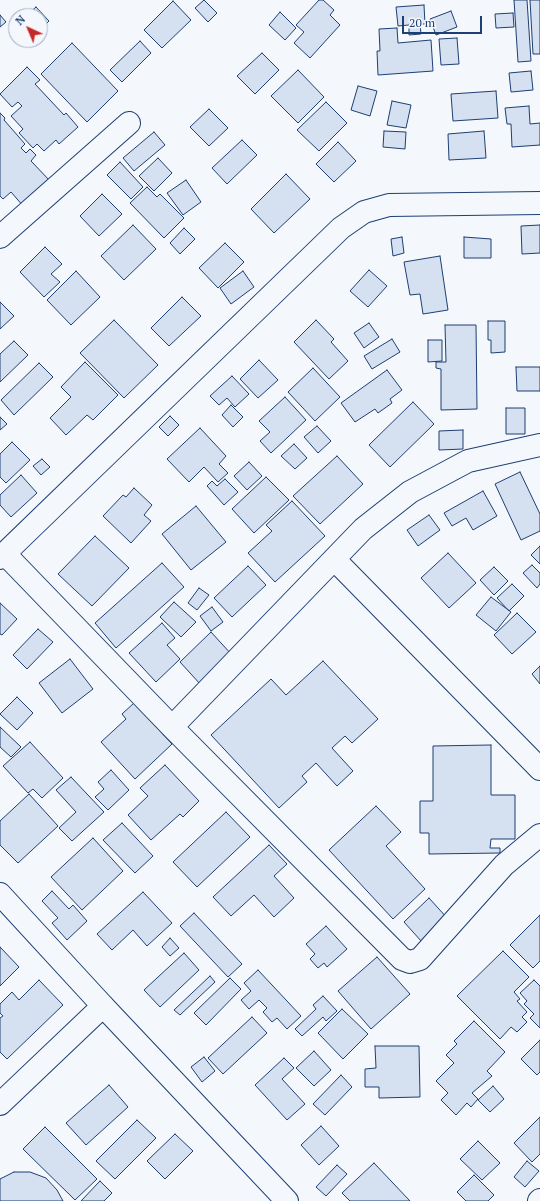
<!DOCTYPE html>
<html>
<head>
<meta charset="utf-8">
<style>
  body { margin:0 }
  #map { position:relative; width:540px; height:1201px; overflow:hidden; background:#f4f7fb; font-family:"PT Serif",serif }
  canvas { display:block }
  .north { position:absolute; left:8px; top:8px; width:40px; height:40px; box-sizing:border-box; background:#f4f7fb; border:1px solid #9eadc5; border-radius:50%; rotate:316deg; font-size:11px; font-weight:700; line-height:16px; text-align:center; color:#1d3f73 }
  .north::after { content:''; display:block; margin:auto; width:14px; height:18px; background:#c62828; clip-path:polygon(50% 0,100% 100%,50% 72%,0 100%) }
  .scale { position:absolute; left:402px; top:16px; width:80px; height:18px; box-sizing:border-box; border:2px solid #1d3f73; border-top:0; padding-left:5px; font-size:12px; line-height:14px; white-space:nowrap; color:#1d3f73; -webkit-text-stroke:3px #f4f7fb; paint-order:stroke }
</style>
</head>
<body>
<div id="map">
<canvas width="540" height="1201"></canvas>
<div class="north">N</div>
<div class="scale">20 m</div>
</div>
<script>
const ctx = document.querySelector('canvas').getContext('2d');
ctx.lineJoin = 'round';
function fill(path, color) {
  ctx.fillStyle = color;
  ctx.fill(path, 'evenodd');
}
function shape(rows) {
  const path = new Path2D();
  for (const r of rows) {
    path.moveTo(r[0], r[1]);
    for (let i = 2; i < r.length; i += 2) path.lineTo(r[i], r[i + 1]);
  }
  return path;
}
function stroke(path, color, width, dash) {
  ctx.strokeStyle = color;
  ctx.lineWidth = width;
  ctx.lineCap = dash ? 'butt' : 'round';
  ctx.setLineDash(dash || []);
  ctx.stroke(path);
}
const building = shape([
  [204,0,217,13,208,22,195,8,204,0],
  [319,0,323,0,334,10,330,15,340,25,310,58,294,43,304,32,296,25,319,0],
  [514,0,527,0,531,61,518,62,514,0],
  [530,0,540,0,540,54,533,54,530,0],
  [173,1,191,20,162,48,144,30,173,1],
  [424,5,425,24,420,24,421,34,409,35,409,25,398,26,396,7,424,5],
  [36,7,49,21,40,30,40,16,26,16,36,7],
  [451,11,457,27,436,35,430,19,451,11],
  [280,12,296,28,285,40,269,25,280,12],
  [513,13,514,27,496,28,495,14,513,13],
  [0,15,6,22,0,27,0,15],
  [16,26,16,39,9,32,16,26],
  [397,28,398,43,431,40,433,71,378,75,377,51,380,51,379,29,397,28],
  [457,38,459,64,441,65,439,39,457,38],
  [16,40,29,40,22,46,16,40],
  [140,41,151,53,122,82,110,70,140,41],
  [72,43,118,91,87,122,41,74,72,43],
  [262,53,279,70,255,94,237,76,262,53],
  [27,67,40,80,35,84,64,115,66,113,78,127,59,144,56,140,44,151,37,144,33,148,19,133,23,129,11,116,22,106,18,102,12,107,0,94,27,67],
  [298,70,324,97,298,123,271,96,298,70],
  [531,71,533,90,511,92,509,73,531,71],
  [358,86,377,91,370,116,351,110,358,86],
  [496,91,498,118,453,121,451,94,496,91],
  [392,101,411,105,406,128,387,125,392,101],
  [326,102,347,123,319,151,297,130,326,102],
  [529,106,530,124,540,123,540,145,512,147,511,124,507,124,505,108,529,106],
  [209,109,228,128,209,146,190,127,209,109],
  [0,113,5,118,4,120,25,144,21,148,26,153,30,149,36,155,31,161,51,182,24,207,11,192,3,199,0,196,0,113],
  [384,131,406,132,405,149,383,147,384,131],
  [484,131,486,158,449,160,448,134,484,131],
  [154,132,165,145,134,171,123,158,154,132],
  [242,140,257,155,227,184,212,168,242,140],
  [338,142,356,161,334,182,316,164,338,142],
  [158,158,172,173,154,191,139,176,158,158],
  [120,162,143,187,131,199,107,175,120,162],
  [286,174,310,199,274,233,251,209,286,174],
  [186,180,201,202,183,215,167,193,186,180],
  [147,187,157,197,160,194,184,218,164,238,130,203,147,187],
  [102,194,122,214,99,236,80,216,102,194],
  [133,225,156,249,124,280,101,256,133,225],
  [540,225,540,253,522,254,521,226,540,225],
  [184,228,195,239,180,254,170,243,184,228],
  [402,237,404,253,393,256,391,239,402,237],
  [464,237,491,239,491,258,464,258,464,237],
  [225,243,244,262,218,288,199,268,225,243],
  [45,247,62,264,51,274,60,282,44,297,20,272,45,247],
  [440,256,448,310,423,314,420,294,410,295,404,262,440,256],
  [369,270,387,286,368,307,350,291,369,270],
  [76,271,100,297,71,325,47,300,76,271],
  [243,271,254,287,231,304,220,288,243,271],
  [182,297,201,316,169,346,151,328,182,297],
  [0,302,14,316,0,329,0,302],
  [114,320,158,365,124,398,80,353,114,320],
  [316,320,334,339,331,342,348,361,329,379,294,342,316,320],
  [488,321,505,321,505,352,491,353,491,340,488,340,488,321],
  [369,323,379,337,364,348,354,333,369,323],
  [445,325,476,325,477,409,441,410,441,369,436,368,436,362,446,362,445,325],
  [392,339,400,352,372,369,364,356,392,339],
  [428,340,442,340,442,361,428,362,428,340],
  [14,341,28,355,0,382,0,354,14,341],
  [259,360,278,380,258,398,240,379,259,360],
  [85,362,118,395,93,420,87,415,66,435,50,418,71,397,61,387,85,362],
  [39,363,53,377,14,415,1,400,39,363],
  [516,367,540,367,540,391,517,391,516,367],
  [313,368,340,397,315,421,288,392,313,368],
  [387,370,402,390,390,399,392,403,378,413,375,409,355,422,341,403,387,370],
  [232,376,249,394,235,407,227,398,219,405,210,396,232,376],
  [285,397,306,420,271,453,260,441,270,432,259,421,285,397],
  [413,402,434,424,390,467,369,445,413,402],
  [231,405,243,417,233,427,222,415,231,405],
  [506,408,525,408,525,434,506,434,506,408],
  [170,416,179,425,168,436,159,427,170,416],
  [0,417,7,424,0,430,0,417],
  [317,426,331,441,318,453,304,437,317,426],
  [200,428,226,456,219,464,228,473,218,482,204,467,189,482,167,459,200,428],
  [463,430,463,449,439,450,439,431,463,430],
  [12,442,30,460,6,483,0,477,0,454,12,442],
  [294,444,307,458,295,469,281,456,294,444],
  [337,456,363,484,320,524,293,496,337,456],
  [42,459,50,467,41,475,33,466,42,459],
  [249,462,262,476,247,490,234,476,249,462],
  [520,472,540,514,540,531,521,540,495,484,520,472],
  [21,475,37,493,11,517,0,505,0,495,21,475],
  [266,477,289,500,254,533,232,509,266,477],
  [225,479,238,492,224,505,207,486,212,481,217,486,225,479],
  [134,488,152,505,144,515,151,521,131,543,103,516,123,495,126,497,134,488],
  [483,491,497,516,473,530,466,518,452,526,444,513,483,491],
  [292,501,325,536,275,582,248,553,272,531,266,525,292,501],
  [196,506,226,542,191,570,162,534,196,506],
  [429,515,440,530,418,546,407,530,429,515],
  [95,536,129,568,92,606,58,574,95,536],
  [540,546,540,564,531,555,540,546],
  [448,553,476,583,449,608,421,578,448,553],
  [162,563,184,587,116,648,95,623,162,563],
  [532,565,540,573,540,584,537,588,523,573,532,565],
  [248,566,266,585,232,617,214,598,248,566],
  [494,567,508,581,494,595,480,580,494,567],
  [512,584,524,596,509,611,497,598,512,584],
  [199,588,209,595,197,610,188,603,199,588],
  [491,597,511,612,496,631,476,615,491,597],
  [174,602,196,622,181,637,160,617,174,602],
  [0,603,17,619,2,635,0,634,0,603],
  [212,607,223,622,211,631,200,616,212,607],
  [517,613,536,632,512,654,494,635,517,613],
  [162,623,175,638,167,645,180,659,156,682,129,653,162,623],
  [38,629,53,642,27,669,13,655,38,629],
  [211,632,232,655,201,685,180,662,211,632],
  [70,659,93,689,62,713,39,683,70,659],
  [323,661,378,719,352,743,345,736,332,748,353,771,337,786,316,763,302,776,307,782,279,808,211,735,271,679,286,695,323,661],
  [540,666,540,684,532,674,540,666],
  [17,697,33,713,17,730,0,714,17,697],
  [134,703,172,744,135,779,101,742,126,719,122,714,134,703],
  [0,727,21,747,11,757,0,747,0,727],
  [30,742,63,778,42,798,33,789,28,793,3,766,30,742],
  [491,745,491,795,515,795,515,839,491,839,490,848,500,848,500,853,429,854,429,833,420,833,420,801,433,801,433,746,491,745],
  [165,765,199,801,183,817,180,814,151,840,128,815,148,796,140,788,165,765],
  [111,770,129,790,108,810,95,797,104,789,98,782,111,770],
  [71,777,104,812,72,841,59,828,76,812,56,790,71,777],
  [29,794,58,826,18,863,0,845,0,821,29,794],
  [376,806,401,832,386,846,425,889,393,919,329,850,376,806],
  [226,812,250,837,197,887,173,862,226,812],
  [122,823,153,856,135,873,103,840,122,823],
  [93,838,123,871,82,910,51,877,93,838],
  [269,845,287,864,274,876,294,898,274,917,254,895,231,916,213,897,269,845],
  [52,891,69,909,73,905,87,921,67,940,52,923,58,918,42,901,52,891],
  [143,892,172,923,147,946,133,930,112,950,97,934,143,892],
  [429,898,448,919,422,942,404,922,429,898],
  [194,913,242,964,228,977,180,926,194,913],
  [540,915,540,961,533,968,510,945,540,915],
  [326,926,347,949,327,967,324,963,318,968,310,959,315,954,306,944,326,926],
  [170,938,179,948,170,956,162,947,170,938],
  [0,947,19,967,0,986,0,947],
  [503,951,529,977,514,992,520,999,517,1001,527,1012,522,1017,527,1022,517,1032,511,1027,500,1039,457,996,503,951],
  [184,953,199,970,160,1007,144,990,184,953],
  [377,957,410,994,371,1029,338,991,377,957],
  [258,970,301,1016,287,1029,277,1018,272,1022,263,1012,267,1008,259,1000,249,1009,241,1000,251,991,244,983,258,970],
  [210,976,215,982,180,1015,174,1010,210,976],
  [230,978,241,989,206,1025,194,1013,230,978],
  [39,980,63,1005,7,1059,0,1052,0,1018,3,1016,0,1013,0,1004,12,992,19,1000,39,980],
  [534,980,540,986,540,1028,530,1018,534,1014,524,1004,527,1001,520,993,534,980],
  [323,996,337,1011,326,1021,323,1017,302,1036,295,1029,316,1009,313,1005,323,996],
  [342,1009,368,1034,343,1059,318,1033,342,1009],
  [252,1017,267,1033,223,1074,208,1058,252,1017],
  [474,1021,505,1052,487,1071,492,1076,472,1093,478,1099,471,1107,467,1103,456,1115,441,1100,448,1093,436,1081,454,1063,446,1055,457,1044,454,1041,474,1021],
  [540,1040,540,1072,537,1075,521,1059,540,1040],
  [375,1046,419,1046,420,1097,379,1098,379,1087,365,1087,365,1069,376,1068,375,1046],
  [314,1051,331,1070,314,1086,296,1068,314,1051],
  [204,1057,215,1071,202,1082,191,1067,204,1057],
  [284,1058,294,1068,282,1079,305,1104,287,1120,255,1085,284,1058],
  [341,1075,352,1087,325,1115,313,1104,341,1075],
  [109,1085,128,1107,86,1145,66,1123,109,1085],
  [493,1086,504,1099,490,1112,478,1100,493,1086],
  [540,1117,540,1154,532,1162,514,1143,540,1117],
  [137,1120,156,1138,115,1179,96,1161,137,1120],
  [321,1126,339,1146,319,1165,301,1145,321,1126],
  [45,1127,97,1179,75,1200,23,1149,45,1127],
  [175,1134,193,1151,165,1179,147,1161,175,1134],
  [478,1141,500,1163,482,1180,460,1159,478,1141],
  [527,1161,539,1171,525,1187,514,1177,527,1161],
  [374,1163,410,1201,350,1201,342,1193,374,1163],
  [337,1165,347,1174,326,1196,316,1187,337,1165],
  [14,1172,30,1172,46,1178,57,1190,63,1201,0,1201,0,1179,14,1172],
  [474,1175,494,1195,488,1201,466,1201,457,1192,474,1175],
  [100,1181,112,1193,104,1201,81,1201,100,1181]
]);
fill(building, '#d5e0f0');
stroke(building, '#1d3f73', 1);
const minor = shape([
  [0,237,129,123],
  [5,554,172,727,402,959,410,962,420,959,504,865,540,835],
  [0,558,341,228,364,212,389,205,540,203],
  [334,559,540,769],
  [172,727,363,529,410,492,468,461,540,445],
  [0,894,103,1006]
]);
const tertiary = shape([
  [0,1104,103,1006,287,1201],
  [539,1201,540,1200]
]);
stroke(minor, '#1d3f73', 24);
stroke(tertiary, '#1d3f73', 24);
stroke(minor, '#f4f7fb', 22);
stroke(tertiary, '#f4f7fb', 22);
</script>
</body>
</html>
